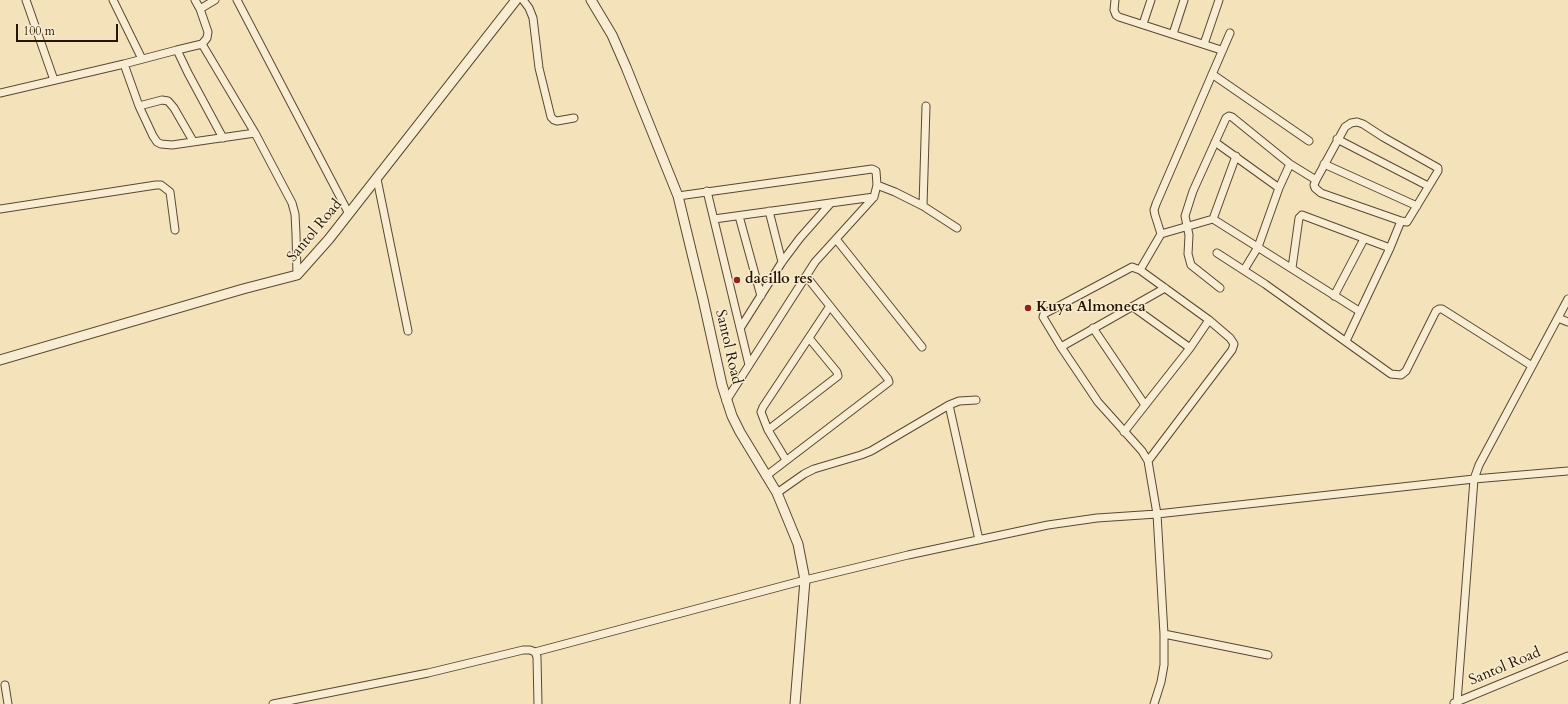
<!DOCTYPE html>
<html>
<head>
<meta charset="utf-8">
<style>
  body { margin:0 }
  #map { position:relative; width:1568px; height:704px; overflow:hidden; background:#f4e3ba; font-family:Cardo,serif }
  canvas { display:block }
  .scale { position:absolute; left:16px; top:24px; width:102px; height:18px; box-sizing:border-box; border:2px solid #241401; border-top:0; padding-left:5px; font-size:12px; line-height:14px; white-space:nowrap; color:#241401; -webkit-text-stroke:3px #f8edd2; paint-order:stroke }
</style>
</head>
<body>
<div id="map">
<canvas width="1568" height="704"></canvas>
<div class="scale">100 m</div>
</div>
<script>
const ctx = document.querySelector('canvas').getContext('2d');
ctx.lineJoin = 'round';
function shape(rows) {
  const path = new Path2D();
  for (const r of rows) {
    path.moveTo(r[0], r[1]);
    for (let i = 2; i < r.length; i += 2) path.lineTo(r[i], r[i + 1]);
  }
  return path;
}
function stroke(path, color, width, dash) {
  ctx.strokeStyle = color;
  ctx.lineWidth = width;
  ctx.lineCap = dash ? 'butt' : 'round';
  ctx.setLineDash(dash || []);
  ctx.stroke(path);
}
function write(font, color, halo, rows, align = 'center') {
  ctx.font = font + ' Cardo,serif';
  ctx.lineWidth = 3;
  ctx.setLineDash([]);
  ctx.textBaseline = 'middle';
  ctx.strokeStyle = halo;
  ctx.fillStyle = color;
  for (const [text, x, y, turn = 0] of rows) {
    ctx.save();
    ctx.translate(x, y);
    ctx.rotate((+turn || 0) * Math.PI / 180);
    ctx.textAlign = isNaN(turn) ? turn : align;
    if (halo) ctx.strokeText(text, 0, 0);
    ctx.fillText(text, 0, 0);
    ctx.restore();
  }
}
const minor = shape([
  [26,0,54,80],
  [113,0,142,59],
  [195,0,200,9],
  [215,0,200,9,208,32,207,38,202,44,255,133,292,203,295,214,296,234,297,275],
  [237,0,349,214],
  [523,0,529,8,533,18,539,68,551,117,554,120,557,121,574,118],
  [1115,0,1114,10,1116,15,1119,17,1221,50],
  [1143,24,1151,0],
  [1173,34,1184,0],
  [1204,44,1219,0],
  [177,50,202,44],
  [124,64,177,50,188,73,223,138],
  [1212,74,1309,141],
  [0,93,124,64,139,106,153,136,157,142,161,144,172,145,255,133],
  [139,106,162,100,168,101,174,108,193,141],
  [1357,122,1363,124,1383,137,1438,168,1438,171,1407,222,1401,221,1321,193,1315,188,1314,185,1316,180,1345,127,1351,123,1357,122],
  [1337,139,1428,186],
  [1215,142,1279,188],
  [1324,164,1417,206],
  [377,179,408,331],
  [877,185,895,192,923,206,957,228],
  [707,191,749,365],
  [678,196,872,169,876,171,877,185,874,197,815,262,726,401],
  [923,206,926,106],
  [0,209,156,185,161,185,170,192,175,230],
  [769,211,782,262],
  [739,216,761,296],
  [714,219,874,197],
  [1213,219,1236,156],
  [1161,234,1213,219,1359,311],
  [836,239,922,347],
  [1390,248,1401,221],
  [1217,253,1265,284,1391,374,1401,375,1406,371,1436,311,1439,309,1442,309,1532,366],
  [1292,268,1299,218,1302,215,1390,248,1346,341],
  [1140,270,1161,234,1155,215,1154,210,1156,204,1230,33],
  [1244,270,1258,247,1279,188,1290,164],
  [1220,288,1191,265,1188,254,1189,235,1185,216,1193,191,1226,118,1229,116,1232,117,1290,164,1316,180],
  [1334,296,1364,239],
  [1133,307,1190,348],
  [1558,318,1568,322],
  [741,327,782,262,800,238,830,204],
  [1093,328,1145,405],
  [1061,347,1165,288],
  [949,405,979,540],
  [768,430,838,376,837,372,809,338],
  [1124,432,1190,348,1209,320],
  [786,460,768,430,761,412,763,407,830,306],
  [1148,461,1142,451,1098,402,1061,347,1043,317,1044,314,1132,267,1140,270,1209,320,1230,338,1234,344,1232,350,1148,461,1157,514,1164,634,1164,665,1161,682,1154,704],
  [766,476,889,382,888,379,806,276],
  [777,493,804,474,814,469,861,455,871,451,949,405,959,401,976,400],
  [1164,634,1268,655],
  [535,652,805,580,908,555,1048,525,1097,518,1157,514,1474,479,1568,471],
  [5,685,8,704],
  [1457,702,1474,479,1479,465,1568,299],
  [1454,703,1568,656],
  [273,704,428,673,523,650,530,650,535,652,537,657,538,704]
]);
const tertiary = shape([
  [591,0,612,35,626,67,678,196,703,299,722,385,732,416,740,432,777,493,798,544,805,580,795,704],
  [0,360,243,289,297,275,329,239,516,0]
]);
stroke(minor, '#58482f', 9);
stroke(tertiary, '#58482f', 11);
stroke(minor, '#f8edd2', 7);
stroke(tertiary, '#f8edd2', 9);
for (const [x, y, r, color] of [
  [737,280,4,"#8f2418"],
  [1028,308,4,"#8f2418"]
]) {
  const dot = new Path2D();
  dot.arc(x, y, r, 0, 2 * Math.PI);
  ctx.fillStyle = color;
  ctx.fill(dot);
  stroke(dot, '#f8edd2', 1.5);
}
write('15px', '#241401', '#f8edd2', [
  ["Santol Road",315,231,-50],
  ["Santol Road",728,347,77],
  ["Santol Road",1505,667,-23]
]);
write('bold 15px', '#241401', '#f8edd2', [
  ["dacillo res",745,280],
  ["Kuya Almoneca",1036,308]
], 'left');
</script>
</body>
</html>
